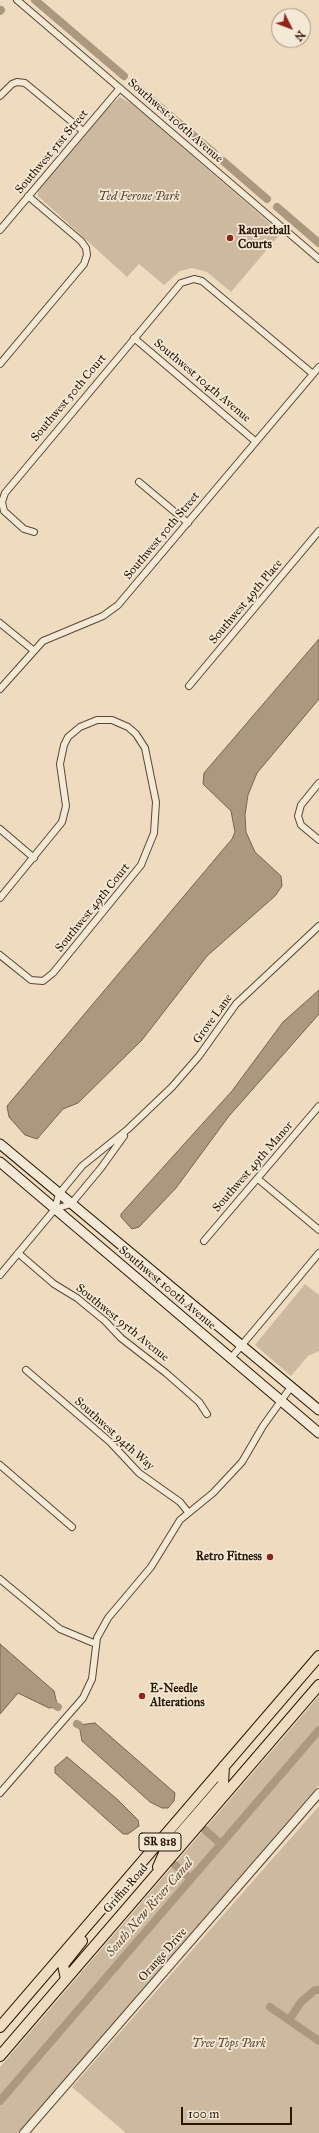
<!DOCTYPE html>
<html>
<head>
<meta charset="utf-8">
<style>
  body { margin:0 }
  #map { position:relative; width:319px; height:2133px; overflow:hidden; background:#eedbc0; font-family:"IM FELL Great Primer",serif }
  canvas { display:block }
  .north { position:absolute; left:271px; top:8px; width:40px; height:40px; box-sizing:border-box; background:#f4e8d6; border:1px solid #a39481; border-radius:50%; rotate:132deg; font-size:11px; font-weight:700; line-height:16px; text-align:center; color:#2a1502 }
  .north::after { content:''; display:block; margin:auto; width:14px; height:18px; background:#8f2418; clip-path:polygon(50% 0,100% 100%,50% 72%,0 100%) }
  .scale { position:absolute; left:181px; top:2107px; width:111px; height:18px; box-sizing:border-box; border:2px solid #2a1502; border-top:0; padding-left:5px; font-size:12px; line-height:14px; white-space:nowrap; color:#2a1502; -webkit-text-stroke:3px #f4e8d6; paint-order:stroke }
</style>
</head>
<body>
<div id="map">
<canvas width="319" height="2133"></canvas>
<div class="north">N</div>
<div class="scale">100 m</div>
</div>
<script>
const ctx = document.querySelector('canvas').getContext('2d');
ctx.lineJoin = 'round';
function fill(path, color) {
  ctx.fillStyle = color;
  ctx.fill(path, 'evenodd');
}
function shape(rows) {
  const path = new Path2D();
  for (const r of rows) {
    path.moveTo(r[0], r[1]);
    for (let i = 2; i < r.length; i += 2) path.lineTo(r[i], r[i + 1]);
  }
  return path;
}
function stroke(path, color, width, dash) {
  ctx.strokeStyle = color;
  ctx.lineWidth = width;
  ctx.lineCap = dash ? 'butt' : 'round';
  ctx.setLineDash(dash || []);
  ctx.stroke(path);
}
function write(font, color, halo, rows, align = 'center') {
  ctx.font = font + ' "IM FELL Great Primer",serif';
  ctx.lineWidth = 3.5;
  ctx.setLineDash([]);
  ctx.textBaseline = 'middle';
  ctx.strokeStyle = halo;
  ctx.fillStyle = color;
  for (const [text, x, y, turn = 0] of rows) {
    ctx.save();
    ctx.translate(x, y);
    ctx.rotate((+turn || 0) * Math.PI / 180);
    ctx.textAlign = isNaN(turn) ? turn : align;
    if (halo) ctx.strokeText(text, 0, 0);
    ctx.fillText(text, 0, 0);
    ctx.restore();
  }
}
fill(shape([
  [120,97,132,104,281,233,231,292,207,272,192,268,180,271,164,285,139,264,127,277,38,196,38,188,108,108],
  [305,1284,319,1295,319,1351,308,1356,291,1376,255,1345],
  [319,1696,319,1785,18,2133,0,2133,0,2067],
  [319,1806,319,2133,126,2133,72,2087]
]), '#cdb9a0');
const water = shape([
  [319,639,319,699,257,773,248,795,245,815,246,832,255,852,281,876,282,886,275,896,207,956,142,1040,78,1103,63,1109,37,1139,25,1135,9,1117,7,1106,232,839,235,832,231,811,203,784,204,773,319,639],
  [319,990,319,1014,229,1116,176,1188,139,1227,132,1229,121,1217,121,1214,232,1091,283,1022,319,990],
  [0,1644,54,1691,57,1704,55,1707,49,1708,18,1693,0,1714,0,1644],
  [95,1723,175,1793,174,1801,168,1808,162,1808,150,1802,82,1741,79,1725,95,1723],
  [67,1757,117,1799,138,1820,139,1826,128,1834,123,1834,55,1773,55,1767,67,1757]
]);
fill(water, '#ab987f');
stroke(water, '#77644d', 1);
stroke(shape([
  [35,0,124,76],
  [0,11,1,10],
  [133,84,214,153],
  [223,161,267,199],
  [277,207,319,243],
  [56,1706,58,1707],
  [77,1724,79,1725],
  [205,1830,221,1844],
  [175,1865,191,1879],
  [270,2007,319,2041],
  [289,2020,301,2002,315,1990,319,1990],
  [0,2101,319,1730]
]), '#ab987f', 8);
const minor = shape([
  [17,0,319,259],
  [0,96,12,84,17,82,25,83,83,131],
  [0,230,120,88],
  [134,338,255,441],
  [0,364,84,264,87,255,86,248,81,241,28,196],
  [139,482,188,523],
  [34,532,24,529,4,511,2,502,5,493,181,283,194,279,202,281,313,374],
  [0,623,33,650],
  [189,686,319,531],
  [0,689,43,641,103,616,118,605,319,367],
  [319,783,301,805,298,816,301,825,319,840],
  [0,829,34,858],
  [0,898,62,822,66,806,60,764,64,745,68,737,80,727,97,720,112,720,128,727,136,734,145,748,156,802,154,833,141,865,53,973,43,981,31,980,0,955],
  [258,1179,319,1230],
  [55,1209,71,1204,101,1168,124,1136],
  [204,1241,319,1106],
  [18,1253,54,1284,77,1298,105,1321,121,1338,166,1373,199,1402,207,1414],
  [0,1275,55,1209,59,1194,82,1166,128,1129,172,1087,199,1056,236,1004,319,926],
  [231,1358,319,1253],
  [26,1370,110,1442,139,1473,180,1502,188,1512],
  [0,1465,72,1527],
  [0,1579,60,1629,96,1644],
  [0,1793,83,1698,92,1679,97,1638,108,1618,151,1567,180,1520,213,1493,242,1462,263,1426,291,1387]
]);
const tertiary = shape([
  [24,2133,319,1793]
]);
const secondary = shape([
  [0,1144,319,1410],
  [0,1162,319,1433]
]);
const primary = shape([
  [158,1867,165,1851,223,1784,224,1766],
  [66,1979,63,1965,82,1941],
  [0,2027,319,1656],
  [0,2056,319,1685]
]);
stroke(minor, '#5b4632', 8);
stroke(tertiary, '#5b4632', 10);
stroke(secondary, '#2a1502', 11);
stroke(primary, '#2a1502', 12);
stroke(minor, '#f4e8d6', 6);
stroke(tertiary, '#f4e8d6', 8);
stroke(secondary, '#f4e8d6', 9);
stroke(primary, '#eedbc0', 10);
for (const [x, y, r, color] of [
  [230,238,4,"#8f2418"],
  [270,1557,4,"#8f2418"],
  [142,1696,4,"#8f2418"]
]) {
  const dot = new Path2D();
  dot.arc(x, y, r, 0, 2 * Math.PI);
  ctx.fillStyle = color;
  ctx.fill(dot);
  stroke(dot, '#f4e8d6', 1.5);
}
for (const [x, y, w] of [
  [160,1842,42]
]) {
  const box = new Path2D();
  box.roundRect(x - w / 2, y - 9, w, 18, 3);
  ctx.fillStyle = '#f4e8d6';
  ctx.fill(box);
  stroke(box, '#2a1502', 1);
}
write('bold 11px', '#2a1502', null, [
  ["SR 818",160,1842]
]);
write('12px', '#2a1502', '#f4e8d6', [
  ["Southwest 106th Avenue",175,121,41],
  ["Southwest 51st Street",52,152,-50],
  ["Southwest 104th Avenue",202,381,40],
  ["Southwest 50th Court",69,398,-50],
  ["Southwest 50th Street",162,536,-50],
  ["Southwest 49th Place",246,602,-50],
  ["Southwest 49th Court",93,908,-51],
  ["Grove Lane",213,1019,-54],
  ["Southwest 49th Manor",253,1167,-49],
  ["Southwest 100th Avenue",167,1288,40],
  ["Southwest 95th Avenue",122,1323,39],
  ["Southwest 94th Way",114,1434,42],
  ["Griffin Road",126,1889,-49],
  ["Orange Drive",163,1955,-49]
]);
write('italic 12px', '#5b4631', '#f4e8d6', [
  ["Ted Ferone Park",139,197],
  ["Tree Tops Park",229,2044]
]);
write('bold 12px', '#2a1502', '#f4e8d6', [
  ["Raquetball",238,231],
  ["Courts",238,245],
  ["Retro Fitness",262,1557,"right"],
  ["E-Needle",150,1689],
  ["Alterations",150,1703]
], 'left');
write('italic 13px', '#5e4934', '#f4e8d6', [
  ["South New River Canal",150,1908,-49]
]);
</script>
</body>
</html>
